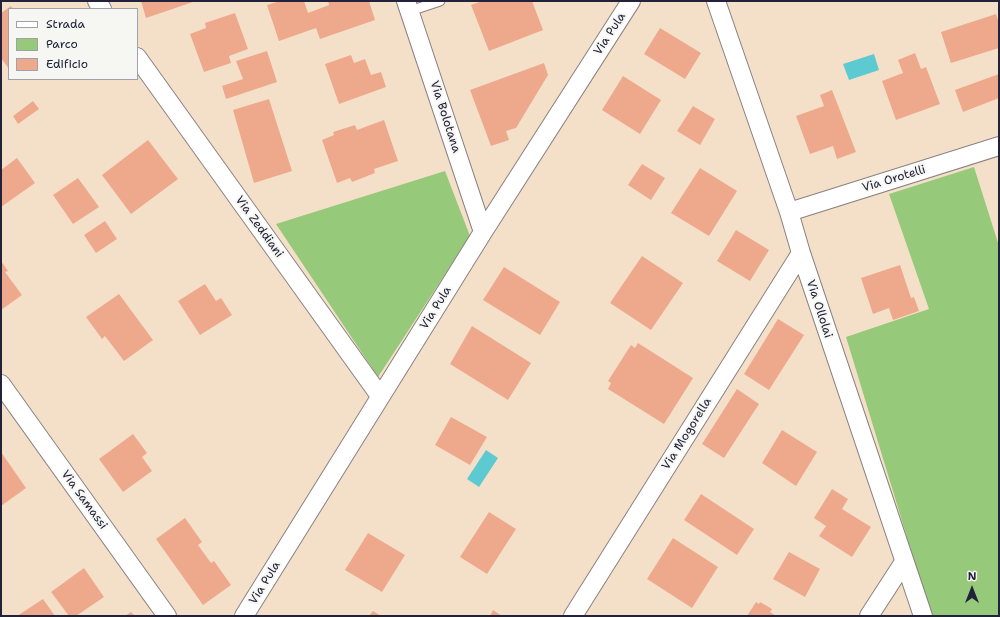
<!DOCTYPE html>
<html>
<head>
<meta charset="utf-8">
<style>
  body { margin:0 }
  #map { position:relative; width:1000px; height:617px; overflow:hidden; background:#f4e0c8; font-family:"Shantell Sans",sans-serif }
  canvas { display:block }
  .frame { position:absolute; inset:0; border:2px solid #22223b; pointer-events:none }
  .legend { position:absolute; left:8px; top:8px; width:130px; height:72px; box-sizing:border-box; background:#f6f6f2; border:1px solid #a1a1a9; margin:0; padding:5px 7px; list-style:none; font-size:12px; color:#22223b }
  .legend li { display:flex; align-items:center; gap:8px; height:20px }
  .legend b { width:20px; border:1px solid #a1a1a9 }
  .north { position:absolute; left:952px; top:569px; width:40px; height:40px; -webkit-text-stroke:3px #f6f6f2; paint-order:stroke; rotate:0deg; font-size:11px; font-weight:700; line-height:16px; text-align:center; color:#22223b }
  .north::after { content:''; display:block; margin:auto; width:14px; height:18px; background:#22223b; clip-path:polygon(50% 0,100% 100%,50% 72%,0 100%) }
</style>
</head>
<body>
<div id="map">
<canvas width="1000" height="617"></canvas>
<div class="frame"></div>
<ul class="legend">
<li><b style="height:5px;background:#fff"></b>Strada</li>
<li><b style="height:11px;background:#96c979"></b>Parco</li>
<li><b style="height:11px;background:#eea98c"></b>Edificio</li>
</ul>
<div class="north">N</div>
</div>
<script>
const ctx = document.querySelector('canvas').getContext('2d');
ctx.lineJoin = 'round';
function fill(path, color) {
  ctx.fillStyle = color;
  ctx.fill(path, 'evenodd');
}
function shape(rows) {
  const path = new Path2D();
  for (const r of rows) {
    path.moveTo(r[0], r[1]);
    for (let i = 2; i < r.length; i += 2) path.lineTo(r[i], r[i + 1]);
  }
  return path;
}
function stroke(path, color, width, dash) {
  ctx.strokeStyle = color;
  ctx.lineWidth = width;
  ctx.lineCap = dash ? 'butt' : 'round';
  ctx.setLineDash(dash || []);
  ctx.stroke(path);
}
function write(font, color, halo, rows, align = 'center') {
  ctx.font = font + ' "Shantell Sans",sans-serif';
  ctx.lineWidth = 4;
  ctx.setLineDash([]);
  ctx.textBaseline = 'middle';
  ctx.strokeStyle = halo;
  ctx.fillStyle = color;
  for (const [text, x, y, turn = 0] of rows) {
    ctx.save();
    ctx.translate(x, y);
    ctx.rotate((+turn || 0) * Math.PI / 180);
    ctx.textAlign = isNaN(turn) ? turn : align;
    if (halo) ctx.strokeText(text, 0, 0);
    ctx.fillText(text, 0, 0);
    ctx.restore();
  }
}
fill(shape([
  [974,167,999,246,999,616,931,616,846,337,929,309,889,194],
  [445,171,470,236,378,377,276,224]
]), '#96c979');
fill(shape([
  [874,54,879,70,849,80,843,64],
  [486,450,498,458,479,487,467,479]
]), '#5dcad1');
fill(shape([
  [141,1,196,1,146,18],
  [280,1,304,1,308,13,329,5,328,1,369,1,375,20,320,39,316,28,279,41,267,5],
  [482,1,532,1,543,30,489,51,471,5],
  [11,6,13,9,9,9,9,69,1,58,1,13],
  [235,13,248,49,229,56,231,63,204,72,190,34,206,28,205,23],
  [996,14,999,23,999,48,951,63,941,32],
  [660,28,701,53,685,79,644,54],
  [267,51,277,82,226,99,222,86,243,79,236,61],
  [915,53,921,69,926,67,940,104,896,120,882,81,903,73,898,60],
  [351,55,354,63,365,59,371,75,381,72,386,87,339,104,325,64],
  [544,63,548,75,516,128,506,131,509,140,491,146,470,90],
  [999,74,999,98,963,112,955,90],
  [623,76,661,100,640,134,602,110],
  [832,90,856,152,837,159,833,146,810,154,796,116,824,106,820,95],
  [269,99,292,171,254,183,233,110],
  [33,101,39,109,18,124,13,116],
  [693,106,715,119,700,145,677,131],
  [384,120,398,161,374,169,375,173,352,182,350,178,337,183,322,140,334,135,333,132,355,125,357,130],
  [148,140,178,179,131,214,102,175],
  [17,158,35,183,1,207,1,170],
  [642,164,665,178,651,200,628,185],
  [700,168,737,191,709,236,671,213],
  [78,178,99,207,73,224,53,195],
  [105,221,117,239,96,253,84,235],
  [736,230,769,250,750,281,717,261],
  [642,256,683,283,651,330,610,303],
  [1,261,8,271,5,272,22,295,1,310],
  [900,265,911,298,914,297,919,311,893,320,889,308,873,314,861,278],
  [504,267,560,302,540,335,483,300],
  [205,284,216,301,221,298,232,315,200,335,178,301],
  [119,294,153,340,124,361,105,336,102,339,86,317],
  [778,319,804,335,769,390,744,374],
  [472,326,531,363,508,400,450,364],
  [638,343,693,378,664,424,608,389,611,383,608,381,631,345,635,348],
  [737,389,759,404,724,458,702,444],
  [451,417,487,437,470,465,435,445],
  [782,430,817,452,796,486,762,463],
  [133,434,147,453,142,457,152,471,123,492,99,459],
  [1,452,26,488,1,506],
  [832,489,848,499,842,509,871,527,852,557,819,536,826,526,814,518],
  [701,494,754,529,737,555,684,520],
  [489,512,516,529,487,574,460,557],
  [185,518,202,542,198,545,211,563,214,561,231,585,203,605,156,539],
  [368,533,405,555,382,592,345,570],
  [673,538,718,567,692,608,647,579],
  [789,552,820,569,805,597,773,579],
  [84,568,104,597,76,616,69,616,51,592],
  [43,599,55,616,17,616],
  [756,602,759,604,760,602,772,609,770,612,776,616,747,616],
  [493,610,502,616,490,616],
  [373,611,381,616,369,616],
  [131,612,135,616,125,616]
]), '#eea98c');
const lane = shape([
  [410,11,440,1]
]);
const street = shape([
  [97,1,102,9],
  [406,1,483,232],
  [716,1,789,212,801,253,923,616],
  [137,57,380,396],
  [789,212,999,146],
  [1,384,167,616],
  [244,616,483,232,631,1],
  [573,616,801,253],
  [869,616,904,562]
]);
stroke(lane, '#8b8182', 11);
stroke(street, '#8b8182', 20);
stroke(lane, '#fff', 9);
stroke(street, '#fff', 18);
write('12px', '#22223b', '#f6f6f2', [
  ["Via Pula",610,34,-57],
  ["Via Bolotana",445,117,72],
  ["Via Orotelli",894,179,-17],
  ["Via Zeddiani",259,227,54],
  ["Via Pula",436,308,-58],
  ["Via Ollolai",819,309,72],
  ["Via Mogorella",687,434,-58],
  ["Via Samassi",84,500,54],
  ["Via Pula",265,583,-58]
]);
</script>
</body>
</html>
